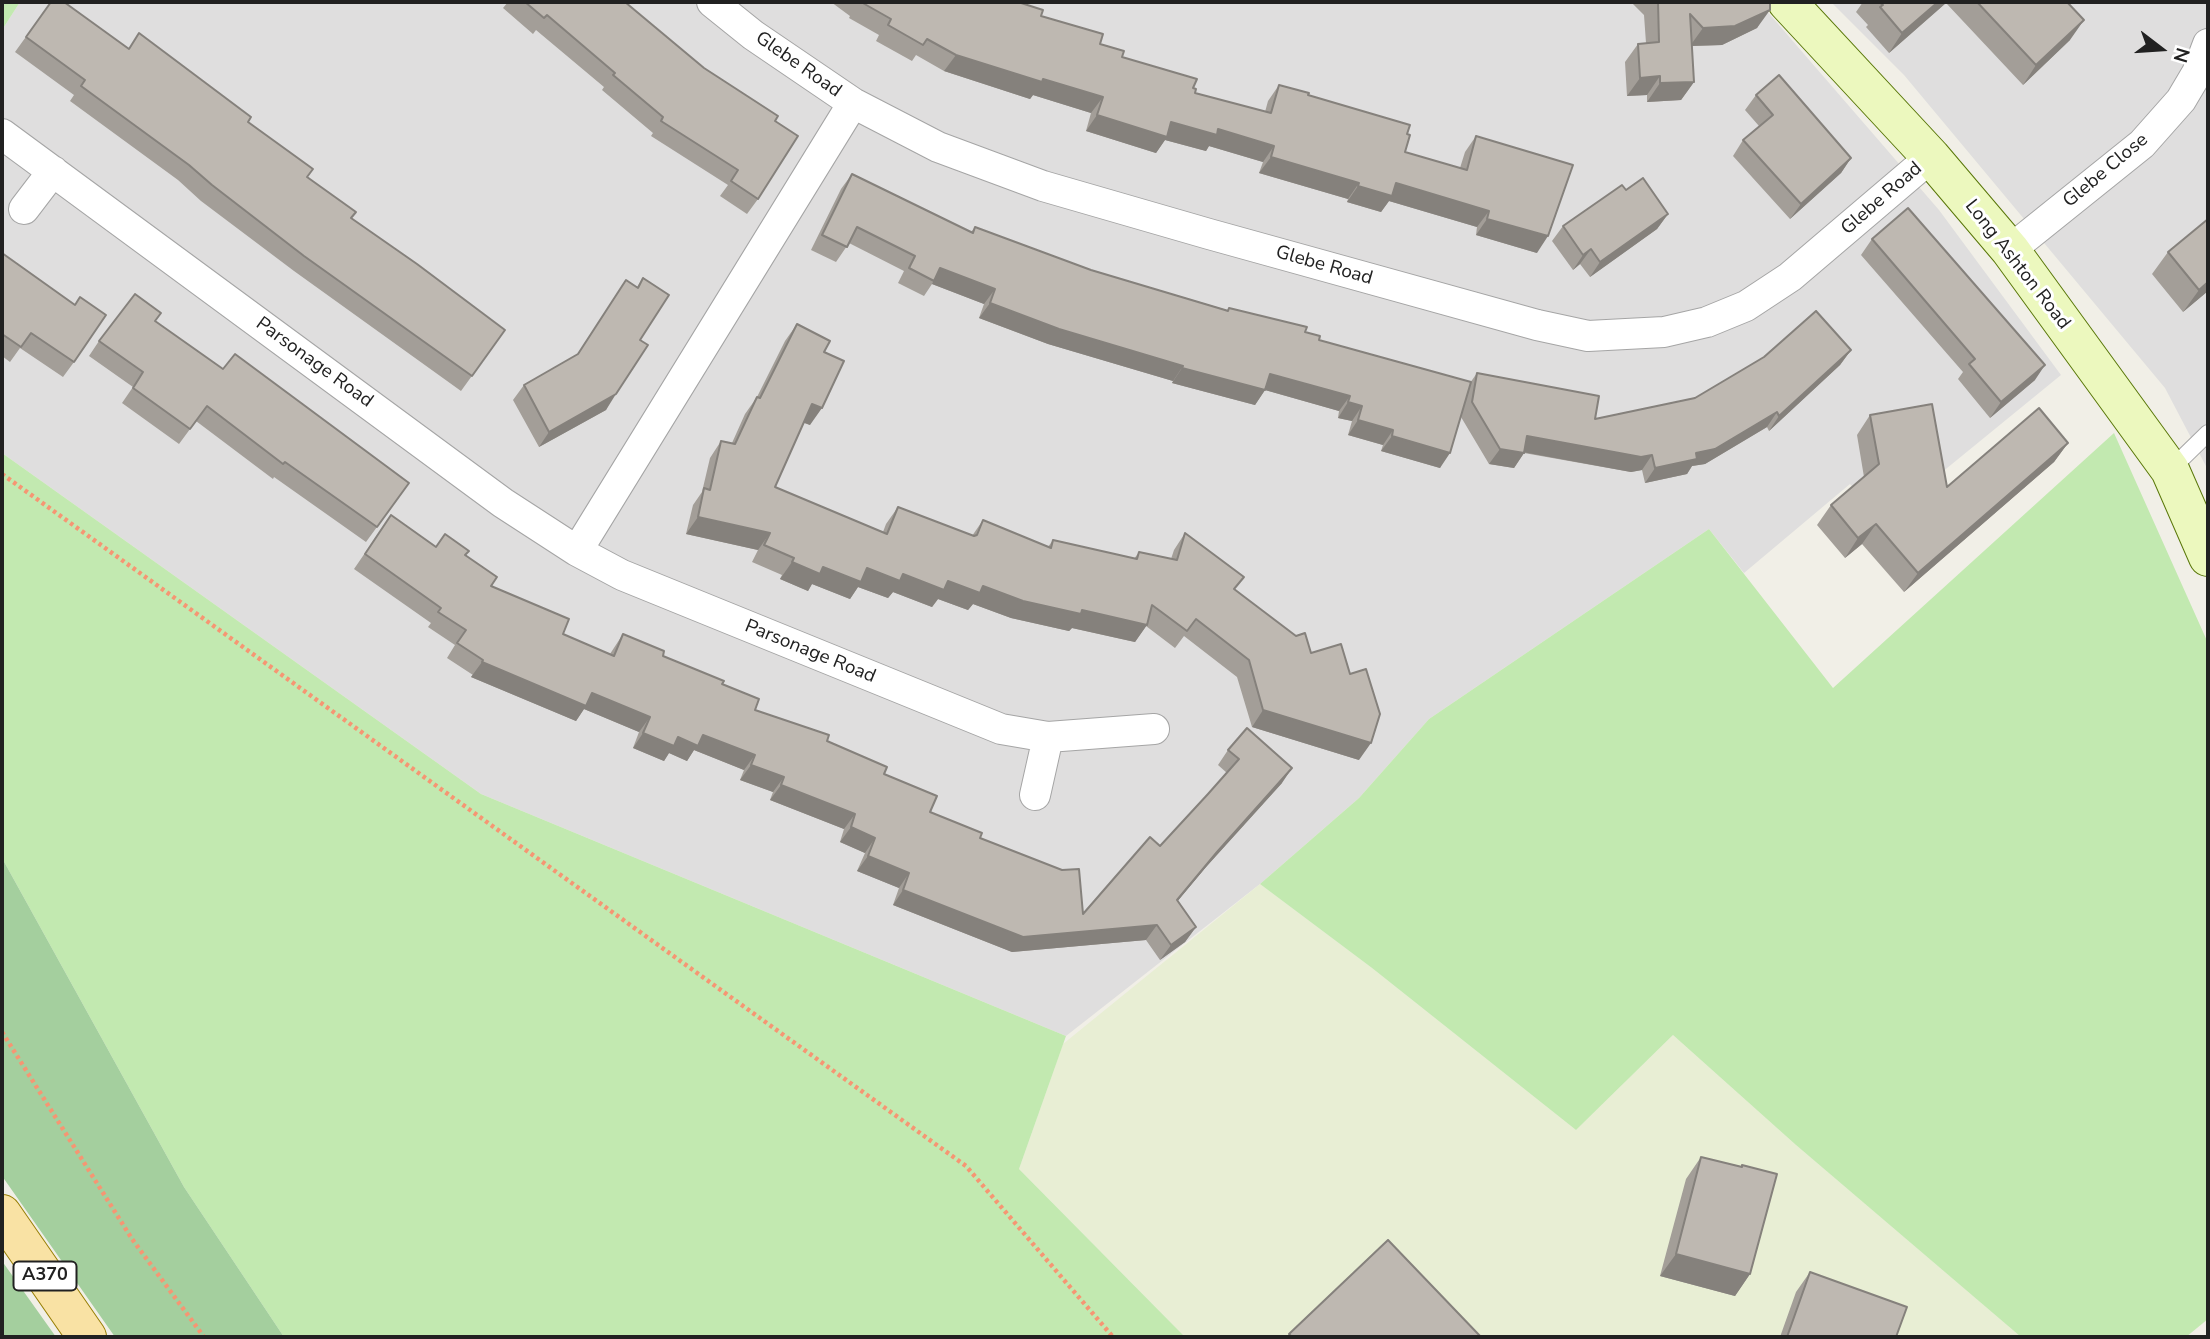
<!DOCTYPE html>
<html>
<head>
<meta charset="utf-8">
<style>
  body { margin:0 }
  #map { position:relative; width:2210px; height:1339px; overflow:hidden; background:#f1efe7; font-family:"Nunito Sans",sans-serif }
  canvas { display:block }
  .frame { position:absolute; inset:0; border:4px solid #212121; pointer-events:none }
  .north { position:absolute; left:2126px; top:14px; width:70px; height:70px; -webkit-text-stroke:5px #fff; paint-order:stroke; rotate:107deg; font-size:19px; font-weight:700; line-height:28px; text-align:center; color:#212121 }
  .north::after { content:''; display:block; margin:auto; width:24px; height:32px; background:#212121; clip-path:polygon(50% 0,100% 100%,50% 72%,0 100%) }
</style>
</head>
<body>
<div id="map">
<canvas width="2210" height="1339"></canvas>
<div class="frame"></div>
<div class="north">N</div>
</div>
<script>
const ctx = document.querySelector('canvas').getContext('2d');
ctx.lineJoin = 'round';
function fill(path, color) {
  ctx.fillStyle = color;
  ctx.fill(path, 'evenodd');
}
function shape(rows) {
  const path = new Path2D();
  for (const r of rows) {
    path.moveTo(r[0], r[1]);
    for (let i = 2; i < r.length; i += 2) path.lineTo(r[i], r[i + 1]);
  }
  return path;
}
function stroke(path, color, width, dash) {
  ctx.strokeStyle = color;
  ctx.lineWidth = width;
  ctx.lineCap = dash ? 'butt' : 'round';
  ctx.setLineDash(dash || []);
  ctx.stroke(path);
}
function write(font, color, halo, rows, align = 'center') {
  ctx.font = font + ' "Nunito Sans",sans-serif';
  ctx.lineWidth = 6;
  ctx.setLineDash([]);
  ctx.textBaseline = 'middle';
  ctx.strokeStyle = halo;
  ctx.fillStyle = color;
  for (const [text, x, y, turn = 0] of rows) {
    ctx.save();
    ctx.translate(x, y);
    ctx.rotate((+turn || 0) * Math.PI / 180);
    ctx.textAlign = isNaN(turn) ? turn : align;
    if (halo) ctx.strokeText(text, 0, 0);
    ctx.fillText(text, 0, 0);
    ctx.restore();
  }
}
fill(shape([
  [20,2,1759,2,1939,210,2061,375,1881,522,1850,484,1744,573,1709,529,1429,719,1359,798,1260,884,1066,1036,481,794,2,453,2,30],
  [1831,2,2208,2,2208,470,2165,388,1904,75]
]), '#dfdede');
fill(shape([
  [1260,884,1372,968,1576,1130,1673,1035,1796,1145,2021,1337,1185,1337,1019,1169,1063,1044]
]), '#e8eed4');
fill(shape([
  [2,2,20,2,2,30],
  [2114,433,2208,643,2208,1319,2186,1337,2021,1337,1796,1145,1673,1035,1576,1130,1372,968,1260,884,1359,798,1429,719,1709,529,1833,688],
  [2,453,481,794,1066,1036,1019,1169,1185,1337,284,1337,184,1187,2,858]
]), '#c2e9b0');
fill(shape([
  [2,858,184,1187,284,1337,115,1337,2,1176],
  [2,1261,56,1337,2,1337]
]), '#a4cf9e');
const lane = shape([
  [2170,470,2208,433]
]);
const street = shape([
  [712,2,753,35,853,103,938,147,1043,186,1209,234,1537,325,1588,336,1664,332,1707,322,1746,306,1790,277,1931,157],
  [2,134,503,503,577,551,622,575,1001,729,1048,737,1154,729],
  [24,209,53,171],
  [2010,250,2142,144,2181,100,2197,73,2208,44],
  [577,551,853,103],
  [1035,795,1048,737]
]);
const secondary = shape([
  [1787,2,1931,157,2010,250,2170,470,2208,557]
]);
const primary = shape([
  [2,1214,87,1337]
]);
stroke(lane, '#a5a5a5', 18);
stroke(street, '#a5a5a5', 32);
stroke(secondary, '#597708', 40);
stroke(primary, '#987f05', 40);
stroke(shape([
  [2,474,966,1166,1113,1337],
  [2,1032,132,1239,204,1337]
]), '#f69673', 4.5, [3.5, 3.5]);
stroke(lane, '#fff', 16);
stroke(street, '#fff', 30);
stroke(secondary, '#ecf8be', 38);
stroke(primary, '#f9e2a4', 38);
fill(shape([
  [51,2,248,122,351,218,505,330,461,391,294,271,201,201,178,180,70,101,74,95,15,52],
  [508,2,625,2,704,68,775,121,758,199,747,214,720,196,728,185,651,136,653,133,602,90,604,87,536,30,533,34,503,8],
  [831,2,1018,2,1041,16,1100,44,1122,57,1193,88,1195,93,1265,112,1268,101,1279,85,1407,134,1405,152,1460,168,1465,152,1476,136,1537,253,1476,235,1477,227,1389,201,1381,212,1347,202,1348,199,1259,173,1263,162,1209,146,1206,151,1165,140,1156,153,1086,131,1091,113,1033,95,1030,99,944,71,916,55,912,61,876,41,879,35,849,18,850,16],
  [1631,2,1770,2,1757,28,1722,45,1692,46,1694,82,1681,100,1647,102,1647,95,1627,96,1625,62,1638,44,1646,43,1644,15],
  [1863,2,2067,2,2070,40,2023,85,1946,3,1889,53,1866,27,1868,25,1856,12],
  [1756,95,1851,158,1841,173,1790,219,1733,156,1743,140,1759,126,1745,110],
  [852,174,971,232,975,227,1091,270,1227,310,1229,308,1305,332,1319,340,1470,383,1477,373,1595,419,1695,398,1851,350,1840,365,1769,431,1767,427,1705,464,1692,466,1687,474,1645,483,1642,470,1631,472,1524,453,1514,468,1489,464,1461,417,1462,411,1440,468,1381,451,1383,445,1348,435,1352,421,1338,418,1339,411,1265,390,1255,405,1172,383,1173,381,1048,344,979,318,984,304,932,284,924,296,898,283,904,271,849,243,836,262,811,250,841,189],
  [1626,190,1668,214,1657,229,1590,277,1580,264,1573,270,1552,241,1563,226],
  [1872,239,2035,380,1990,418,1958,379,1963,372,1861,255],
  [2168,252,2208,291,2183,312,2152,274],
  [2,253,74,362,63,377,20,348,10,362,2,356],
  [643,278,640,340,606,410,539,447,513,400,524,385,577,355,626,280,637,287],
  [797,324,824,352,810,425,804,423,775,487,883,532,886,524,898,507,972,536,983,520,1048,547,1053,540,1134,559,1139,552,1171,559,1174,550,1185,533,1235,589,1311,653,1359,760,1252,727,1237,677,1184,636,1175,648,1146,626,1135,642,1072,628,1069,631,1011,618,973,604,968,610,938,599,932,607,893,592,888,598,858,587,850,599,812,584,808,591,780,579,782,575,752,562,758,550,686,534,693,505,702,492,710,458,721,441,732,443,745,414,757,397,785,341],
  [99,341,223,369,409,483,366,542,274,477,273,479,196,421,179,444,122,403,133,387,89,356],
  [1870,415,1947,487,2068,443,2054,462,1904,592,1862,544,1845,558,1817,525,1831,505,1864,477,1857,435],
  [391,515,436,547,465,555,491,586,563,634,610,654,623,634,663,656,722,684,755,710,827,741,884,774,930,812,980,838,1083,914,1160,846,1208,794,1227,773,1218,765,1228,750,1282,783,1206,867,1177,901,1196,927,1185,942,1160,960,1146,940,1012,952,893,905,899,888,857,871,865,853,840,842,844,829,770,800,773,792,740,780,744,770,694,750,687,761,669,753,664,761,633,748,639,732,584,709,576,721,471,677,473,675,447,658,455,645,428,627,431,623,354,569],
  [1701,1157,1741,1167,1742,1165,1750,1274,1735,1296,1660,1276,1686,1179],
  [1810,1272,1896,1337,1780,1337,1796,1292]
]), '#a39e98');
fill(shape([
  [1938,2,1947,2,1889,53,1902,33],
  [1770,10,1757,28,1722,45,1690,46,1703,28],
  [2084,20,2070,40,2023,85,2036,65],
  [956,55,1043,79,1103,97,1091,113,1033,95,1030,99,944,71],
  [1660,76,1647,95,1627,96,1640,78],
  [1694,82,1681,100,1647,102,1660,83],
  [1097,115,1171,122,1218,129,1274,146,1263,162,1209,146,1206,151,1165,140,1156,153,1086,131],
  [1271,157,1359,183,1348,199,1259,173],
  [1851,158,1841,173,1790,219,1801,204],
  [1396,183,1489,211,1477,227,1389,201,1381,212,1347,202,1358,186],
  [1668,214,1657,229,1590,277,1600,262],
  [1487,219,1548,236,1537,253,1476,235],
  [1591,249,1580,264,1573,270,1583,255],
  [940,268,995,289,984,304,932,284],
  [2208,282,2208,291,2183,312,2199,290],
  [990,303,1183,366,1173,381,1048,344,979,318],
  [1851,350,1840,365,1769,431,1779,416],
  [2045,365,2035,380,1990,418,2001,402],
  [1182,368,1270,374,1350,396,1339,411,1265,390,1255,405,1172,383],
  [616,394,606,410,539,447,549,432],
  [1348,402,1362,406,1352,421,1338,418],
  [812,404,822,408,810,425,800,421],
  [1777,412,1767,427,1705,464,1692,466,1687,474,1645,483,1655,468,1696,453],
  [1358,420,1393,430,1383,445,1348,435],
  [1392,436,1450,453,1440,468,1381,451],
  [1527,436,1652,455,1642,470,1631,472,1517,451],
  [2068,443,2054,462,1904,592,1918,573],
  [1500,449,1524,453,1514,468,1489,464],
  [698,517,770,533,758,550,686,534],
  [1876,524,1862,544,1845,558,1858,538],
  [792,562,823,567,867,568,983,586,1147,625,1135,642,1072,628,1069,631,1011,618,973,604,968,610,938,599,932,607,893,592,888,598,858,587,850,599,812,584,808,591,780,579],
  [482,662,592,693,650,717,639,732,584,709,576,721,471,677],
  [1263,710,1371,743,1359,760,1252,727],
  [643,733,678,737,703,735,755,755,744,770,694,750,687,761,669,753,664,761,633,748],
  [751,765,784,777,773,792,740,780],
  [1292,768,1282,783,1206,867,1166,915,1177,900,1217,852],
  [781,785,855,814,844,829,770,800],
  [851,827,875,838,865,853,840,842],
  [868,856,909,873,899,888,857,871],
  [903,890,1157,925,1146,940,1012,952,893,905],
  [1196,927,1185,942,1160,960,1171,945],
  [1676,1254,1750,1274,1735,1296,1660,1276]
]), '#85817c');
const building = shape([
  [51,2,64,2,129,49,139,33,251,117,248,122,313,169,307,177,356,212,351,218,417,264,505,330,472,376,304,256,212,185,189,165,81,86,85,80,26,37,51,2],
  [525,2,625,2,704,68,778,116,775,121,798,136,758,199,731,181,738,170,661,121,663,117,613,75,615,73,547,15,544,18,525,2],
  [861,2,1018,2,1043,10,1041,16,1103,34,1100,44,1124,51,1122,57,1197,79,1193,88,1196,89,1195,93,1271,113,1279,85,1309,93,1308,95,1410,125,1407,134,1410,135,1405,152,1467,170,1476,136,1573,165,1548,236,1487,219,1489,211,1396,183,1392,196,1358,186,1359,183,1271,157,1274,146,1218,129,1217,135,1171,122,1167,137,1097,115,1103,97,1043,79,1042,82,956,55,927,39,923,45,888,25,891,19,861,2],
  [1658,2,1770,2,1770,10,1735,26,1703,28,1690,14,1694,82,1660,83,1660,76,1640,78,1638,44,1659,42,1658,2],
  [1879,2,1938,2,1902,33,1880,7,1883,5,1879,2],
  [1977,2,2067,2,2084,20,2036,65,1977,2],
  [1779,75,1851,158,1801,204,1743,140,1773,115,1756,95,1779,75],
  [852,174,973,233,975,227,1091,270,1225,310,1228,311,1229,308,1307,327,1305,332,1320,336,1319,340,1471,382,1450,453,1392,436,1393,430,1358,420,1362,406,1348,402,1350,396,1270,374,1265,390,1182,368,1183,366,1059,329,990,303,995,289,940,268,934,281,909,268,915,256,857,227,847,247,822,235,852,174],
  [1643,178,1668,214,1600,262,1591,249,1583,255,1563,226,1622,185,1626,190,1643,178],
  [1908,208,2045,365,2001,402,1969,364,1975,359,1872,239,1908,208],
  [2208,219,2208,282,2199,290,2168,252,2208,219],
  [2,253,75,305,80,297,106,315,74,362,31,333,21,347,2,334,2,253],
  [643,278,669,295,640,340,648,345,616,394,549,432,524,385,578,354,626,280,638,288,643,278],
  [135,294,161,313,155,321,223,369,235,354,409,483,377,527,285,462,283,464,207,406,190,429,133,388,143,372,99,341,135,294],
  [1816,311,1851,350,1779,416,1777,412,1715,449,1696,453,1697,459,1655,468,1652,455,1641,457,1527,436,1524,453,1500,449,1472,402,1477,373,1599,396,1595,419,1695,398,1764,357,1816,311],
  [797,324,830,341,824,352,844,361,822,408,812,404,775,487,887,534,898,507,974,536,977,535,983,520,1051,548,1053,540,1137,559,1139,552,1177,560,1185,533,1244,577,1234,589,1296,636,1305,633,1311,653,1341,644,1350,674,1366,669,1380,714,1371,743,1263,710,1249,660,1196,619,1187,631,1152,605,1147,625,1082,610,1081,614,1023,601,983,586,980,593,948,581,944,590,903,574,900,581,867,568,861,582,823,567,820,574,792,562,794,558,764,545,770,533,698,517,704,488,710,490,721,441,735,444,757,397,760,398,797,324],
  [1932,404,1947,487,2039,408,2068,443,1918,573,1876,524,1858,538,1831,505,1879,464,1870,415,1932,404],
  [391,515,436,547,445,534,469,551,465,555,497,577,491,586,569,619,563,634,614,656,623,634,664,651,663,656,724,681,722,684,759,699,755,710,829,735,827,741,887,767,884,774,937,796,930,812,982,833,980,838,1062,870,1079,869,1083,914,1150,837,1160,846,1208,794,1239,759,1228,750,1247,728,1292,768,1217,852,1177,900,1196,927,1171,945,1157,925,1023,937,903,890,909,873,868,856,875,838,851,827,855,814,781,785,784,777,751,765,755,755,703,735,698,746,678,737,674,746,643,733,650,717,592,693,586,706,482,662,483,660,457,643,466,630,438,612,441,608,365,554,391,515],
  [1701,1157,1742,1167,1742,1165,1777,1174,1750,1274,1676,1254,1701,1157],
  [1388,1240,1481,1337,1292,1337,1289,1334,1388,1240],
  [1810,1272,1907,1307,1896,1337,1787,1337,1810,1272]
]);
fill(building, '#beb8b1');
stroke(building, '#85817c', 2);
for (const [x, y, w] of [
  [45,1276,63]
]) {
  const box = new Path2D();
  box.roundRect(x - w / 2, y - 14.5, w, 29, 5);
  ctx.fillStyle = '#fff';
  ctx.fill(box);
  stroke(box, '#212121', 2);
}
write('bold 18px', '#212121', null, [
  ["A370",45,1276]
]);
write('19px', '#212121', '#fff', [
  ["Glebe Road",798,65,35],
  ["Glebe Close",2106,171,-40],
  ["Glebe Road",1882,199,-41],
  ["Long Ashton Road",2017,265,52],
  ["Glebe Road",1324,266,16],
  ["Parsonage Road",314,363,36],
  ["Parsonage Road",810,652,22]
]);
</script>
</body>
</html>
